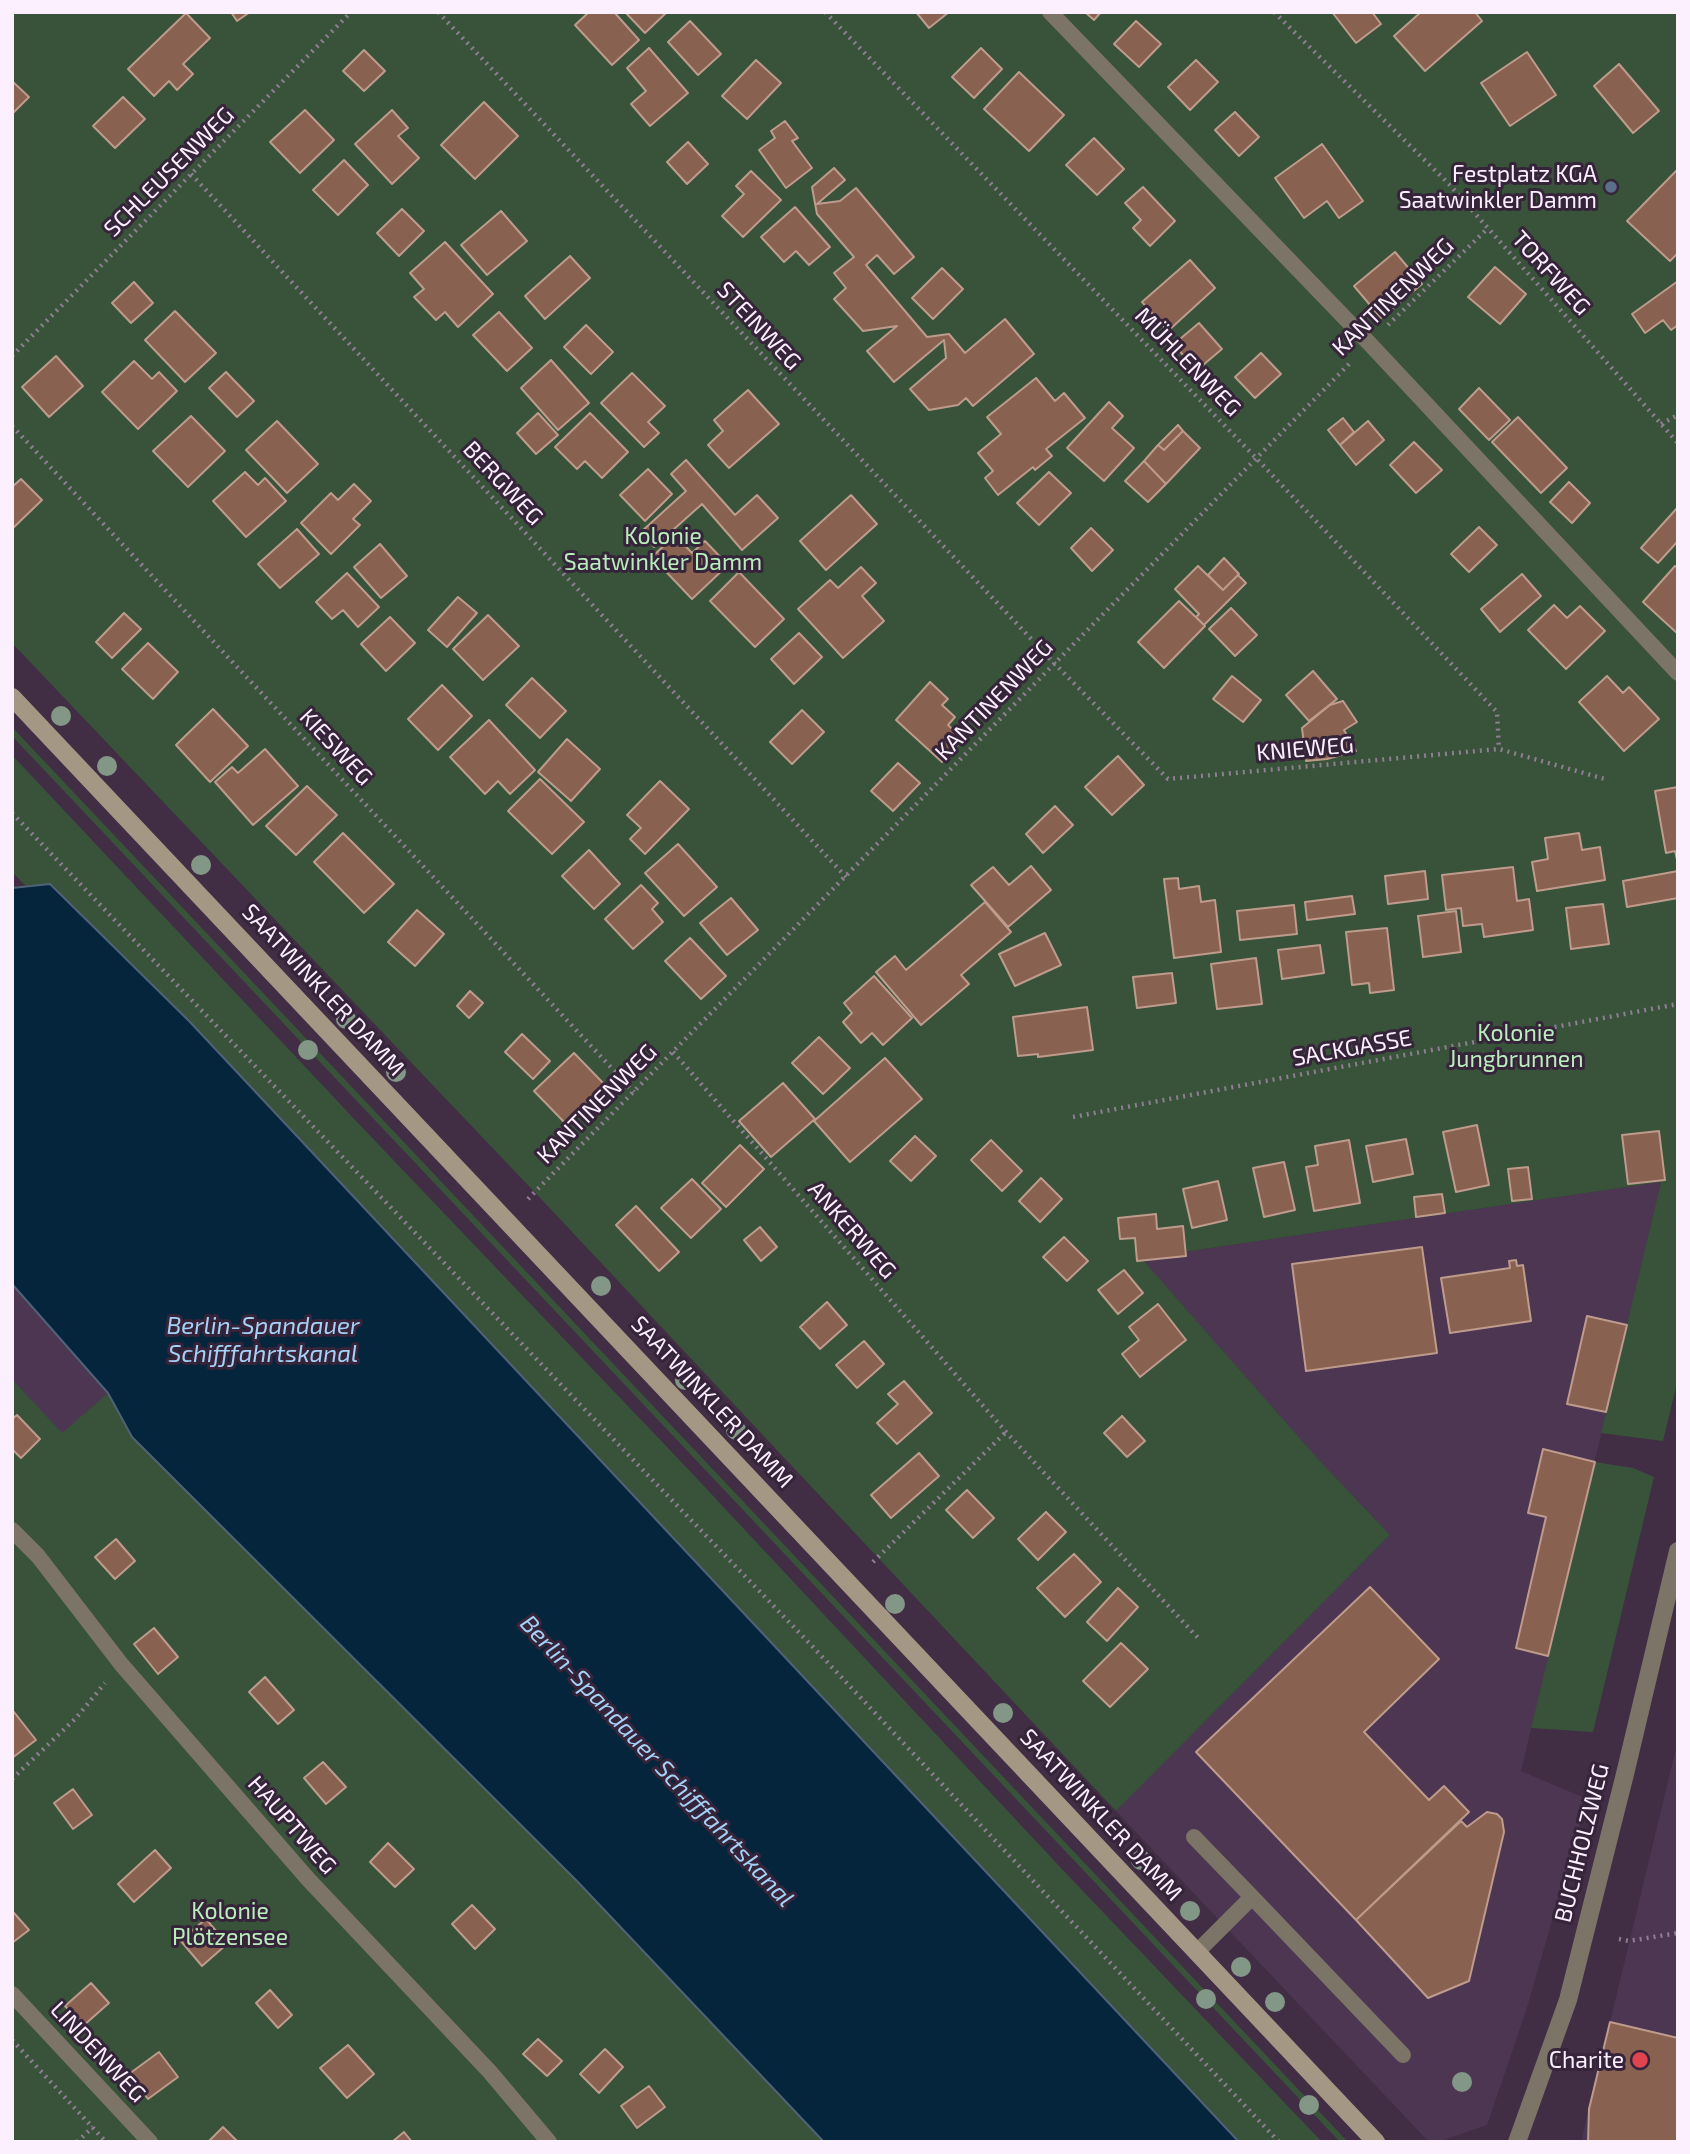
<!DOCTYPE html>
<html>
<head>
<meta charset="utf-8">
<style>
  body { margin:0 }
  #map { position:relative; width:1690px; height:2154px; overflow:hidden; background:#412e45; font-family:"Exo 2",sans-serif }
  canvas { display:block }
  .frame { position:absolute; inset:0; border:14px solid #fcf0ff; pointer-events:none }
</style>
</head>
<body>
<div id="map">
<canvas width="1690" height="2154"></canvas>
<div class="frame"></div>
</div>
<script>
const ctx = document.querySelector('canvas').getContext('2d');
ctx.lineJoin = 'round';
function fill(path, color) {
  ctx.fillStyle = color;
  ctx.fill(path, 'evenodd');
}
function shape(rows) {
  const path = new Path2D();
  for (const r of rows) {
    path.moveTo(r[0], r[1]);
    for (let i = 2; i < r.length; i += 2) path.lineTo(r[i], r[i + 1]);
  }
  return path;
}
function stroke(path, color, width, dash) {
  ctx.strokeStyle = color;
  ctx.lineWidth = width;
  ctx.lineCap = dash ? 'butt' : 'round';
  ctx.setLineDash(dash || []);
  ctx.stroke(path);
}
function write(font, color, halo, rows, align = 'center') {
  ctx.font = font + ' "Exo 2",sans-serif';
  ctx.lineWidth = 6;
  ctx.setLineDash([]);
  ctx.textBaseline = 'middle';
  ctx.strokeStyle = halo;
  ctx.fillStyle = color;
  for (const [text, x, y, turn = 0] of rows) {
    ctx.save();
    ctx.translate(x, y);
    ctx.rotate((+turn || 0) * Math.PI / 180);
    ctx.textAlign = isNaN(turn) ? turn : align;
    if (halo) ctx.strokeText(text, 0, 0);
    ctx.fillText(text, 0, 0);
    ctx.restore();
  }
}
fill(shape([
  [1661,1182,1521,1771,1587,1799,1526,2011,1487,2125,1438,2142,1429,2142,1116,1811,1390,1535,1319,1460,1143,1260,1190,1251],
  [12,1284,108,1393,62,1434,12,1379],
  [1678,1740,1678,2142,1581,2142,1633,1927]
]), '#4d3652');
fill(shape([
  [12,12,1678,12,1678,1379,1663,1441,1601,1433,1661,1182,1190,1251,1143,1260,1319,1460,1390,1535,1116,1811,543,1201,12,643],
  [12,727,1348,2142,1340,2142,12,736],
  [12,755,358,1123,687,1468,1061,1868,1322,2142,1239,2142,190,1022,51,884,26,886,12,872],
  [12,1379,62,1433,108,1393,132,1437,576,1880,824,2142,12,2142],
  [1595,1462,1633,1468,1654,1477,1593,1732,1531,1728]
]), '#385339');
const water = shape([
  [50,884,190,1022,1239,2142,824,2142,576,1880,132,1437,108,1393,12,1284,12,888,50,884]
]);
fill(water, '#05253d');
stroke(water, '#4f6277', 2);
const building = shape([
  [231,12,250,12,237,21,231,12],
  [589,12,614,12,639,40,612,65,575,25,589,12],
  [625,12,667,12,645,33,625,12],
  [916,12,949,12,929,28,916,12],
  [1085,12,1101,12,1094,20,1085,12],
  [1332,12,1372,12,1381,24,1356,43,1332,12],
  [1421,12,1475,12,1482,21,1425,71,1394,36,1421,12],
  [186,13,210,38,183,64,193,74,177,90,169,81,154,96,128,69,186,13],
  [690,21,721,54,698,75,668,42,690,21],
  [1136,21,1161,44,1139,67,1114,44,1136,21],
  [649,48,688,93,650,126,631,104,646,91,627,68,649,48],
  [981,48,1002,69,974,98,952,77,981,48],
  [364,50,385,71,364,91,343,71,364,50],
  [1527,52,1556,95,1510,126,1481,83,1527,52],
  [756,60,781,83,747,119,722,96,756,60],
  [1196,60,1218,82,1190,110,1168,87,1196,60],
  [1619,64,1659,111,1633,133,1594,86,1619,64],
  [1019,72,1064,115,1029,151,984,109,1019,72],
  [12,81,29,97,12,114,12,81],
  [123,97,145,119,115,148,93,126,123,97],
  [484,102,518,136,475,179,441,145,484,102],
  [305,110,334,140,300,173,270,142,305,110],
  [392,110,408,128,398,136,419,158,392,184,355,144,392,110],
  [1235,112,1259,137,1239,156,1215,130,1235,112],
  [785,121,798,138,792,141,812,168,786,188,759,150,775,138,771,131,785,121],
  [1094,138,1124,169,1097,195,1066,165,1094,138],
  [688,142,708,164,687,184,667,162,688,142],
  [1322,144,1363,201,1339,218,1327,201,1304,218,1275,178,1322,144],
  [344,160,368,185,338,215,313,190,344,160],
  [834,168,845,180,817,204,840,201,856,188,914,257,894,274,877,255,866,265,927,337,949,334,965,353,1005,319,1034,354,973,406,966,398,958,405,929,410,910,389,946,358,944,340,894,382,867,351,897,326,863,331,834,299,846,288,834,273,854,257,817,214,812,187,834,168],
  [1678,169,1678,253,1670,261,1627,221,1678,169],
  [751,171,781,200,743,237,722,216,744,194,736,186,751,171],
  [1143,187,1175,221,1150,246,1133,228,1141,220,1125,203,1143,187],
  [795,207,830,247,809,265,796,251,784,262,761,237,795,207],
  [402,209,424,231,399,256,377,233,402,209],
  [501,211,527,241,487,275,461,245,501,211],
  [445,242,493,294,458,327,445,312,436,320,414,297,424,289,410,273,445,242],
  [1395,252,1422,284,1381,318,1354,286,1395,252],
  [570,256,590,278,545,319,525,296,570,256],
  [1190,260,1215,288,1168,331,1142,302,1190,260],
  [1495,267,1526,294,1500,324,1468,297,1495,267],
  [942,268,963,289,933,319,912,298,942,268],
  [1678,281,1678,325,1671,330,1663,320,1645,333,1632,314,1678,281],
  [134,282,153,303,131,323,112,303,134,282],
  [175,311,216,353,185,382,145,340,175,311],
  [499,312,532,348,507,371,473,335,499,312],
  [1199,323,1222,349,1196,371,1174,344,1199,323],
  [586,325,613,352,591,374,564,347,586,325],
  [1261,353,1281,374,1255,398,1235,377,1261,353],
  [56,356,83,386,49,417,22,387,56,356],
  [551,360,589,403,558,430,521,388,551,360],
  [134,361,152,379,159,372,177,391,138,429,102,392,134,361],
  [226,372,254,401,237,417,209,388,226,372],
  [632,373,665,406,648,422,659,433,644,447,601,403,632,373],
  [1036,378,1055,401,1064,393,1085,418,1046,449,1052,456,1035,470,1033,467,998,495,985,478,993,471,978,453,1001,434,987,417,1036,378],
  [1479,388,1510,420,1489,440,1459,409,1479,388],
  [748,390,779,424,729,468,708,445,723,431,714,420,748,390],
  [1109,402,1123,416,1112,428,1134,448,1104,481,1067,448,1109,402],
  [538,413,558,435,536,454,517,433,538,413],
  [590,413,628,452,602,478,585,461,577,469,555,447,590,413],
  [191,416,225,451,188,487,153,451,191,416],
  [1518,417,1567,468,1541,493,1492,442,1518,417],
  [1343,418,1354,432,1340,445,1328,430,1343,418],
  [277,421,318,464,287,493,246,450,277,421],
  [1368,421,1384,440,1356,465,1340,445,1368,421],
  [1178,425,1183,431,1164,450,1158,445,1178,425],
  [1183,431,1200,448,1166,484,1144,461,1158,445,1164,450,1183,431],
  [1414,442,1442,470,1416,493,1390,465,1414,442],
  [686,460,735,515,757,495,778,518,742,550,702,504,654,547,641,532,686,491,671,474,686,460],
  [1144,461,1166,484,1148,502,1125,481,1144,461],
  [648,469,672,494,645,521,620,495,648,469],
  [245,472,258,485,265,478,286,501,246,537,213,501,245,472],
  [1049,472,1071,493,1039,525,1017,503,1049,472],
  [21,479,42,500,12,529,12,487,21,479],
  [1569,482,1590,503,1572,523,1550,502,1569,482],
  [354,484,371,501,353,519,360,525,331,554,301,523,331,493,338,500,354,484],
  [851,495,877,524,826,570,800,541,851,495],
  [1678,507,1678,541,1658,563,1641,548,1678,507],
  [1479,527,1497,545,1469,572,1451,554,1479,527],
  [1091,528,1113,550,1092,571,1071,548,1091,528],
  [297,529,319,554,280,588,258,564,297,529],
  [675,535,692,553,705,541,728,565,692,599,652,557,675,535],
  [380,544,407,576,381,598,354,567,380,544],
  [1224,558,1239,574,1223,590,1208,575,1224,558],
  [1198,566,1223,590,1238,575,1246,583,1204,625,1196,617,1199,614,1175,589,1198,566],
  [1675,566,1678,568,1678,634,1643,602,1675,566],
  [861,567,876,583,862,596,884,621,843,658,798,609,830,580,838,588,861,567],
  [739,572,784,619,755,647,710,601,739,572],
  [347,573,379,607,358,627,343,610,332,619,316,602,347,573],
  [1522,574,1541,596,1500,632,1481,609,1522,574],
  [458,597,477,613,447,647,428,630,458,597],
  [1179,601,1205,626,1164,668,1138,642,1179,601],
  [1554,605,1567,618,1580,606,1605,631,1566,669,1528,630,1554,605],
  [1231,608,1257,635,1235,656,1209,629,1231,608],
  [124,613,141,629,112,658,96,642,124,613],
  [488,615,519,646,483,680,453,649,488,615],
  [390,617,415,643,386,671,361,644,390,617],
  [799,633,822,657,794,684,771,659,799,633],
  [148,643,178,672,153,699,122,669,148,643],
  [1313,671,1337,699,1309,721,1286,695,1313,671],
  [1232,676,1261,700,1243,722,1213,699,1232,676],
  [1607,676,1623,693,1629,687,1659,719,1624,751,1579,702,1607,676],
  [532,678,566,711,540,738,506,705,532,678],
  [930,682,948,699,942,705,955,717,948,725,963,739,942,762,896,720,930,682],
  [442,685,472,716,438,750,408,719,442,685],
  [1343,701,1357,722,1344,730,1356,751,1327,759,1306,761,1302,728,1330,705,1343,701],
  [213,709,248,746,210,782,176,745,213,709],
  [802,710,824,732,792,764,770,742,802,710],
  [489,720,535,770,510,794,498,781,485,794,450,757,489,720],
  [567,739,600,769,571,801,538,772,567,739],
  [265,749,298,786,253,825,215,782,232,767,238,773,265,749],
  [1118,756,1144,785,1112,815,1085,787,1118,756],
  [898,763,920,783,893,811,871,791,898,763],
  [540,779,584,822,552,854,508,811,540,779],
  [660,781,689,809,645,854,630,839,641,828,627,815,660,781],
  [307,786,337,815,296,855,266,826,307,786],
  [1678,787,1678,864,1675,851,1666,853,1655,791,1678,787],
  [1055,806,1073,825,1043,853,1026,834,1055,806],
  [343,833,394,884,364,913,314,862,343,833],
  [1579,833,1582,850,1600,847,1605,880,1537,891,1532,862,1548,859,1545,838,1579,833],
  [678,844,717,887,684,916,645,873,678,844],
  [589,850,620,884,594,909,562,876,589,850],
  [1031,866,1051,890,1008,927,971,885,993,867,1009,885,1031,866],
  [1513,867,1517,901,1529,899,1533,930,1484,937,1482,924,1463,926,1461,908,1446,910,1442,875,1513,867],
  [1425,871,1428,899,1388,904,1385,876,1425,871],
  [1678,871,1678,898,1627,907,1623,881,1678,871],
  [1178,878,1179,889,1199,886,1201,902,1215,900,1221,952,1174,958,1164,879,1178,878],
  [641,885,658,903,652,909,663,922,633,949,605,919,641,885],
  [1352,896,1355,914,1307,920,1305,902,1352,896],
  [731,898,758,930,727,955,700,923,731,898],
  [985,902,1011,932,961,975,969,984,921,1025,876,972,895,956,906,970,985,902],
  [1603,904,1609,944,1571,949,1566,908,1603,904],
  [1294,905,1297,934,1240,940,1237,911,1294,905],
  [417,910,444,934,415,966,388,942,417,910],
  [1456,911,1461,952,1423,957,1418,916,1456,911],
  [1387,928,1394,990,1370,993,1369,983,1352,985,1346,932,1387,928],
  [1045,933,1061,965,1015,986,999,954,1045,933],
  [690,938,726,976,701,999,665,961,690,938],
  [1320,945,1324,973,1282,979,1278,950,1320,945],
  [1256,958,1262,1004,1217,1009,1211,964,1256,958],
  [1172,973,1176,1003,1137,1008,1133,977,1172,973],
  [874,976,912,1018,883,1045,872,1033,861,1043,843,1022,852,1013,844,1003,874,976],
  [470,991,483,1003,469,1018,457,1006,470,991],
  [1087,1007,1093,1050,1038,1057,1038,1054,1018,1056,1013,1017,1087,1007],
  [522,1034,550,1061,533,1079,505,1052,522,1034],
  [819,1037,850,1068,823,1094,792,1063,819,1037],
  [574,1053,606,1086,566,1124,534,1091,574,1053],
  [885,1058,922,1099,850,1162,814,1121,885,1058],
  [783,1083,815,1119,771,1157,739,1121,783,1083],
  [1477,1125,1489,1185,1456,1192,1443,1132,1477,1125],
  [1659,1131,1665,1180,1628,1184,1622,1135,1659,1131],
  [915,1136,936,1156,911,1181,890,1161,915,1136],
  [1406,1139,1413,1174,1373,1182,1366,1146,1406,1139],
  [991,1140,1022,1171,1002,1191,971,1160,991,1140],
  [1349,1140,1360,1203,1314,1211,1306,1167,1318,1165,1315,1146,1349,1140],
  [740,1145,764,1169,726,1207,702,1183,740,1145],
  [1284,1162,1295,1210,1264,1217,1253,1168,1284,1162],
  [1528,1167,1532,1199,1512,1201,1508,1169,1528,1167],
  [1041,1178,1062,1199,1040,1222,1019,1201,1041,1178],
  [692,1179,721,1209,691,1238,661,1208,692,1179],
  [1218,1181,1227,1220,1192,1228,1183,1189,1218,1181],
  [1442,1194,1445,1213,1416,1217,1414,1197,1442,1194],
  [636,1206,679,1252,659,1271,616,1225,636,1206],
  [1156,1214,1157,1229,1183,1226,1186,1256,1137,1261,1135,1238,1120,1239,1118,1218,1156,1214],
  [760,1227,777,1247,761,1261,744,1240,760,1227],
  [1064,1237,1088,1261,1067,1281,1043,1257,1064,1237],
  [1422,1247,1437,1353,1306,1371,1292,1264,1422,1247],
  [1516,1260,1517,1266,1523,1265,1531,1321,1450,1333,1441,1278,1510,1268,1509,1261,1516,1260],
  [1124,1270,1143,1293,1118,1314,1098,1290,1124,1270],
  [827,1302,847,1325,820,1349,800,1327,827,1302],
  [1158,1304,1186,1340,1140,1377,1122,1354,1139,1340,1129,1327,1158,1304],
  [1587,1316,1627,1325,1606,1412,1567,1404,1587,1316],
  [864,1341,884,1364,857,1388,836,1365,864,1341],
  [904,1381,932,1413,897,1444,877,1423,898,1404,888,1394,904,1381],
  [17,1415,40,1439,21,1458,12,1449,12,1419,17,1415],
  [1122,1416,1145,1441,1127,1457,1104,1433,1122,1416],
  [1543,1449,1595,1462,1548,1656,1516,1648,1546,1517,1528,1513,1543,1449],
  [919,1453,939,1476,891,1518,871,1495,919,1453],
  [967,1490,994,1518,973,1538,946,1510,967,1490],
  [1046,1512,1066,1532,1038,1560,1018,1539,1046,1512],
  [116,1539,135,1561,115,1579,95,1557,116,1539],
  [1074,1554,1101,1582,1065,1617,1037,1588,1074,1554],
  [1370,1587,1439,1659,1364,1732,1429,1800,1444,1786,1469,1812,1356,1920,1196,1752,1370,1587],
  [1118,1588,1138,1607,1107,1641,1087,1622,1118,1588],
  [154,1628,178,1657,158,1674,134,1644,154,1628],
  [1121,1643,1148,1669,1110,1707,1083,1681,1121,1643],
  [265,1677,294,1710,278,1724,249,1692,265,1677],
  [14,1712,36,1740,12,1758,12,1713,14,1712],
  [323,1762,346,1787,326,1804,304,1778,323,1762],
  [73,1789,92,1815,73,1829,54,1803,73,1789],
  [1487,1812,1497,1814,1502,1819,1504,1832,1469,1981,1428,1998,1356,1920,1461,1821,1467,1827,1487,1812],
  [388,1843,414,1869,395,1887,370,1862,388,1843],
  [155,1850,171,1868,134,1902,118,1884,155,1850],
  [472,1905,495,1929,475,1949,452,1924,472,1905],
  [14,1913,29,1930,12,1943,12,1914,14,1913],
  [206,1919,227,1944,202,1966,180,1940,206,1919],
  [91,1983,109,2003,83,2026,65,2006,91,1983],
  [270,1990,292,2015,278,2028,256,2003,270,1990],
  [1610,2022,1678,2038,1678,2142,1588,2142,1589,2109,1610,2022],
  [538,2039,562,2061,547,2076,523,2054,538,2039],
  [348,2045,374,2074,347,2098,320,2068,348,2045],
  [605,2049,623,2067,599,2093,580,2074,605,2049],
  [159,2052,178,2077,148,2099,129,2074,159,2052],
  [649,2086,665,2107,637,2128,621,2106,649,2086],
  [223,2127,238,2142,208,2142,223,2127],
  [404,2132,412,2142,392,2142,404,2132]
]);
fill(building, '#886150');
stroke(building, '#be9b8c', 2);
stroke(shape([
  [438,12,1054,663,1168,779,1499,749,1605,779],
  [825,12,1256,458,1497,712,1499,749],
  [1274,12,1449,184,1678,443],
  [191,174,846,877],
  [1388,325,1488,228],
  [12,356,351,12],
  [1661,424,1678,415],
  [12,426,634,1092],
  [12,813,812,1646,1279,2142],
  [673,1052,1006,1432,1200,1640],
  [1073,1117,1678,1004],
  [528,1199,1352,361],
  [873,1562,1006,1432],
  [12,1779,76,1718,105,1683],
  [1619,1939,1629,1941,1678,1933],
  [12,2040,106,2142],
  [77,2142,93,2127]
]), '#8e7e92', 4.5, [2, 5]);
stroke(shape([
  [1050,12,1369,343,1678,673],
  [12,1530,38,1556,121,1664,308,1879,490,2072,549,2142],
  [1194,1837,1252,1897],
  [1197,1952,1252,1897,1403,2055],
  [12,1994,150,2142]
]), '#7d7468', 16);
stroke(shape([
  [1517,2142,1568,2000,1625,1774,1678,1551]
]), '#7d7468', 18);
stroke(shape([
  [12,697,1376,2142]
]), '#a49784', 18);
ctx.fillStyle = '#839786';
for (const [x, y] of [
  [61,716],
  [107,766],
  [201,865],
  [346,1019],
  [308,1050],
  [396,1072],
  [601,1286],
  [685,1380],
  [736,1430],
  [895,1604],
  [1003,1713],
  [1141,1860],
  [1190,1911],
  [1241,1967],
  [1206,1999],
  [1275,2002],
  [1462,2082],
  [1309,2105]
]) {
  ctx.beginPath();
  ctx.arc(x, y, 10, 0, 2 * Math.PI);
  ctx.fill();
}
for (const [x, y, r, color] of [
  [1611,187,7,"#5c6f8a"],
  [1640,2060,9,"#e0444e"]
]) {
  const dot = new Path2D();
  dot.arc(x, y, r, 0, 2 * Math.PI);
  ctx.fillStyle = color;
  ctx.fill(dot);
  stroke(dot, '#36243a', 2.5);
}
write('23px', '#fcf0ff', '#36243a', [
  ["SCHLEUSENWEG",169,172,-45],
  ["TORFWEG",1551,273,48],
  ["KANTINENWEG",1393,297,-44],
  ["STEINWEG",759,326,47],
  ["MÜHLENWEG",1188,362,46],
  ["BERGWEG",503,483,47],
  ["KANTINENWEG",994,700,-46],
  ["KIESWEG",336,747,47],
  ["KNIEWEG",1305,749,-5],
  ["SAATWINKLER DAMM",323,990,47],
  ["SACKGASSE",1352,1048,-10],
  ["KANTINENWEG",597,1104,-45],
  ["ANKERWEG",852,1230,49],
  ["SAATWINKLER DAMM",712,1402,47],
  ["SAATWINKLER DAMM",1101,1815,47],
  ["HAUPTWEG",292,1825,49],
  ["BUCHHOLZWEG",1582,1843,-76],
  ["LINDENWEG",98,2052,47]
]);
write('23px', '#fcf0ff', '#36243a', [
  ["Festplatz KGA",1597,174],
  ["Saatwinkler Damm",1597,200],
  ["Charite",1624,2060]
], 'right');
write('23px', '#b9edbb', '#36243a', [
  ["Kolonie",663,536],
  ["Saatwinkler Damm",663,562],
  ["Kolonie",1516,1033],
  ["Jungbrunnen",1516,1059],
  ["Kolonie",230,1911],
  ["Plötzensee",230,1937]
]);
write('italic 24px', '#a6d1f7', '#36243a', [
  ["Berlin-Spandauer",263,1326],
  ["Schifffahrtskanal",263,1354],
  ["Berlin-Spandauer Schifffahrtskanal",657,1761,47]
]);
</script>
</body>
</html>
